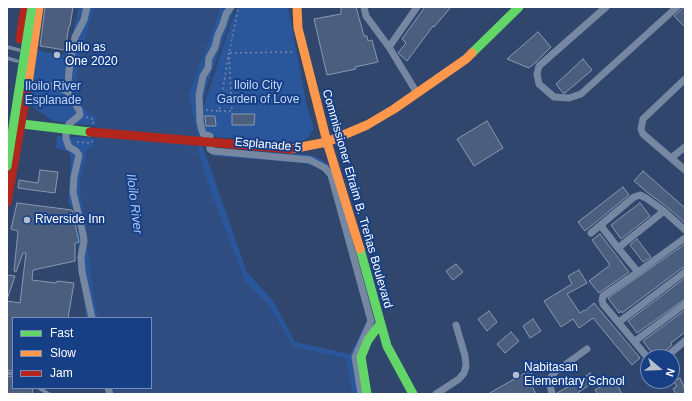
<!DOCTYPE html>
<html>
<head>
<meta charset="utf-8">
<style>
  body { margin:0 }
  #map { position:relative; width:692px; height:401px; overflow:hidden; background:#30466c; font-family:Helvetica,sans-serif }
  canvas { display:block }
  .frame { position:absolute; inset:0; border:8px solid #fff; pointer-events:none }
  .legend { position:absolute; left:12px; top:317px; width:140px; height:72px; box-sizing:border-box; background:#173f85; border:1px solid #748cb6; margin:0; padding:5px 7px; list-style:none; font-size:12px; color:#fff }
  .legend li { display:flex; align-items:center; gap:8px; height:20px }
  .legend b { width:20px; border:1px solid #748cb6 }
  .north { position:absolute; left:640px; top:349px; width:40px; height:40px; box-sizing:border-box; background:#173f85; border:1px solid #748cb6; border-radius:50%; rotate:109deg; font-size:11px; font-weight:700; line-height:16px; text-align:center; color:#fff }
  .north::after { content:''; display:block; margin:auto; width:14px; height:18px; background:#b7becc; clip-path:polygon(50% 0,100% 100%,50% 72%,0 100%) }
</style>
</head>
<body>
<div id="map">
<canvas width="692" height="401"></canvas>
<div class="frame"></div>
<ul class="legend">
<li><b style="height:5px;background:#63d668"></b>Fast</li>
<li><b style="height:5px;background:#ff974d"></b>Slow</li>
<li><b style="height:5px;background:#b3261e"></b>Jam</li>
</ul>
<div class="north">N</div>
</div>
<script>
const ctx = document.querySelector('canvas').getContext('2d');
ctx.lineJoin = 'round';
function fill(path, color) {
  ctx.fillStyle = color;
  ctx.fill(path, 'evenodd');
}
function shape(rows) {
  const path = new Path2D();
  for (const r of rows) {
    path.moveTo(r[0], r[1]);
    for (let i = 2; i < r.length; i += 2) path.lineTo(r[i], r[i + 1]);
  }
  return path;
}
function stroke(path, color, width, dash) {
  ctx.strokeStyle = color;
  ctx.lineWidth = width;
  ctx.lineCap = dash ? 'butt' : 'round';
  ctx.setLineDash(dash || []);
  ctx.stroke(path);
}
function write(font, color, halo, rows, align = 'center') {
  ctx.font = font + ' Helvetica,sans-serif';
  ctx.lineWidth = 4;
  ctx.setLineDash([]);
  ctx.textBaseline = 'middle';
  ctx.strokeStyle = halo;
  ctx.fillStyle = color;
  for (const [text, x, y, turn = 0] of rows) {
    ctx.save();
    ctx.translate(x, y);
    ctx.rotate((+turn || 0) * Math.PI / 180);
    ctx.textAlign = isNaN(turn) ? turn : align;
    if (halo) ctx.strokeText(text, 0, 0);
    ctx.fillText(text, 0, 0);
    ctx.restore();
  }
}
fill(shape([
  [79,7,96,7,86,37,78,64,97,118,97,124,95,126,53,121,34,108,29,97,37,50,60,55,67,53,69,49],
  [215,7,235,7,206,88,201,114,231,23,238,7,288,7,307,106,314,128,308,138,298,142,219,137,212,135,205,135,198,133,247,272,274,302,295,342,350,354,367,321,329,177,319,168,304,163,213,156,214,149,313,155,330,165,337,181,372,318,357,357,362,394,286,394,178,123],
  [57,136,95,138,94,147,87,150,101,318,86,318,78,256,78,227,76,225,74,210,68,203,71,159,69,152,56,148]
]), '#2a569c');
fill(shape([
  [94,7,221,7,189,95,197,133,199,155,211,192,245,281,269,306,294,347,346,358,353,394,116,394,114,388,151,388,151,318,98,318,94,299,83,211,80,192,80,181,87,150,94,147,97,118,85,110,78,99,76,84,78,63]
]), '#2f4d80');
const building = shape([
  [45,7,73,7,70,26,69,26,65,50,40,46,45,7],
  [341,7,356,7,364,36,367,36,368,41,372,40,378,62,355,67,356,69,327,75,314,19,341,14,341,7],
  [425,7,451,7,434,27,433,26,407,61,398,53,406,43,402,39,425,7],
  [684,7,685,7,685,27,674,16,684,7],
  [538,32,551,47,535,63,529,68,507,59,538,32],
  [583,59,592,70,565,93,563,93,556,84,583,59],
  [232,114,255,114,254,125,232,125,232,114],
  [205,116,215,116,216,126,206,126,205,116],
  [487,121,503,148,474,166,457,139,487,121],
  [40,170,58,172,55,193,18,188,19,180,38,183,40,170],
  [643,171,685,208,685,223,667,207,648,193,634,181,643,171],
  [623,187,629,195,585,231,578,222,623,187],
  [17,203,72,210,79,242,75,243,75,261,33,270,32,280,56,283,57,281,74,283,68,318,13,318,13,371,7,370,7,301,20,303,26,253,23,253,16,272,14,271,18,231,11,229,17,203],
  [640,203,650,216,621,239,611,225,640,203],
  [600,234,629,272,599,293,589,281,610,265,592,240,600,234],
  [637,239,651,257,643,262,630,245,637,239],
  [685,244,685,267,682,268,622,313,621,311,619,313,608,298,685,244],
  [456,264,463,272,453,280,446,271,456,264],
  [579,270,587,283,567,294,580,313,584,310,585,311,594,303,640,358,632,365,593,318,579,328,573,319,561,327,544,301,572,284,568,276,579,270],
  [7,275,15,276,8,297,7,297,7,275],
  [685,278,685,299,637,333,628,321,685,278],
  [685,310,685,332,671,343,672,345,663,353,661,357,655,357,643,341,685,310],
  [489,311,497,322,487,331,478,319,489,311],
  [533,319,541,331,530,338,523,326,533,319],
  [511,332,519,341,505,353,497,344,511,332],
  [530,370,537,383,532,386,536,394,488,394,530,370],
  [590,373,595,381,576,394,557,394,557,393,571,385,572,386,590,373],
  [7,376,13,377,13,388,33,388,32,394,7,394,7,376],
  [680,378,685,389,685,394,676,394,673,389,677,386,673,381,680,378],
  [614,379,622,394,598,394,595,390,614,379]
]);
fill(building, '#4c5e7d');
stroke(building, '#8a98b0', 1);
stroke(shape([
  [238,10,229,53,294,52],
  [206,110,219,111,229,53],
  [219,111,232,111,229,56],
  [86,117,93,119,93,124],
  [77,142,91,143,92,141]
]), '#7687a2', 1.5, [2, 3]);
stroke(shape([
  [7,47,19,50],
  [7,58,17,61],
  [7,373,13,374],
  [39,388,49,394]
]), '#7687a2', 3.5);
stroke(shape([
  [231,7,226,14,223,24,218,35,215,47,209,58,208,68,203,76,199,95,200,122,203,134,210,136,210,149,213,151,310,160,325,168,331,175,371,321,355,357,361,394],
  [364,7,366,16,389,47,417,93],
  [606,7,539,66,537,74,539,84,554,97,569,98,581,94,677,7],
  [389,47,417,7],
  [685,79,643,119,641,129,643,134,685,170],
  [27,88,41,85,53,86,67,91,79,110,80,115,69,124,66,130,66,139,69,147,76,151,79,155,74,177,73,192,83,234,84,241,81,257,82,272,92,318],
  [67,91,70,62,75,37,84,20,87,7],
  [671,158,685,147],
  [601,226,618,248],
  [591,233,634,197,640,195,646,198,664,211,685,230],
  [638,272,618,248,664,211],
  [619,322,685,272],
  [635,341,685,304],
  [666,357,685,341],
  [648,358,603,304,602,300,603,296,638,272,685,238],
  [108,388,110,394],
  [436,394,459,379,464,373,466,366,465,356,456,325],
  [552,394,549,380,555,372,587,349]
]), '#7687a2', 7);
stroke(shape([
  [472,53,519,7],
  [14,123,90,132],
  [360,249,387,346,413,394],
  [367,394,361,357,368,340,380,324]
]), '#63d668', 9);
stroke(shape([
  [297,7,298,28,327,142,360,249],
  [28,84,39,7],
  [291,149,327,142,367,125,394,109,466,59,472,53]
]), '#ff974d', 9);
stroke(shape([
  [20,39,25,7],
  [7,202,28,84]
]), '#b3261e', 9);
stroke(shape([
  [7,166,32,7]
]), '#63d668', 9);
stroke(shape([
  [90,132,291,149]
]), '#b3261e', 9);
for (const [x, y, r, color] of [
  [57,55,4,"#b7becc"],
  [27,220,4,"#b7becc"],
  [516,375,4,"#b7becc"]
]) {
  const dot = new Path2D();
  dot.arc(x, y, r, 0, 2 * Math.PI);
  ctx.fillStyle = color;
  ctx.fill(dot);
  stroke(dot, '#173f85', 1.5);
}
write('12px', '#fff', '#173f85', [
  ["Iloilo as",65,48],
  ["One 2020",65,62],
  ["Riverside Inn",35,220],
  ["Nabitasan",524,368],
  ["Elementary School",524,382]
], 'left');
write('12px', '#c1d6fa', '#173f85', [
  ["Iloilo City",258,86],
  ["Garden of Love",258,100],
  ["Iloilo River",53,87],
  ["Esplanade",53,101]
]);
write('12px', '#fff', '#173f85', [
  ["Esplanade 5",268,145,5],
  ["Commissioner Efraim B. Treñas Boulevard",357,199,74]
]);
write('italic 13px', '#a6c5f5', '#173f85', [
  ["Iloilo River",134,204,83]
]);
</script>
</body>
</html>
